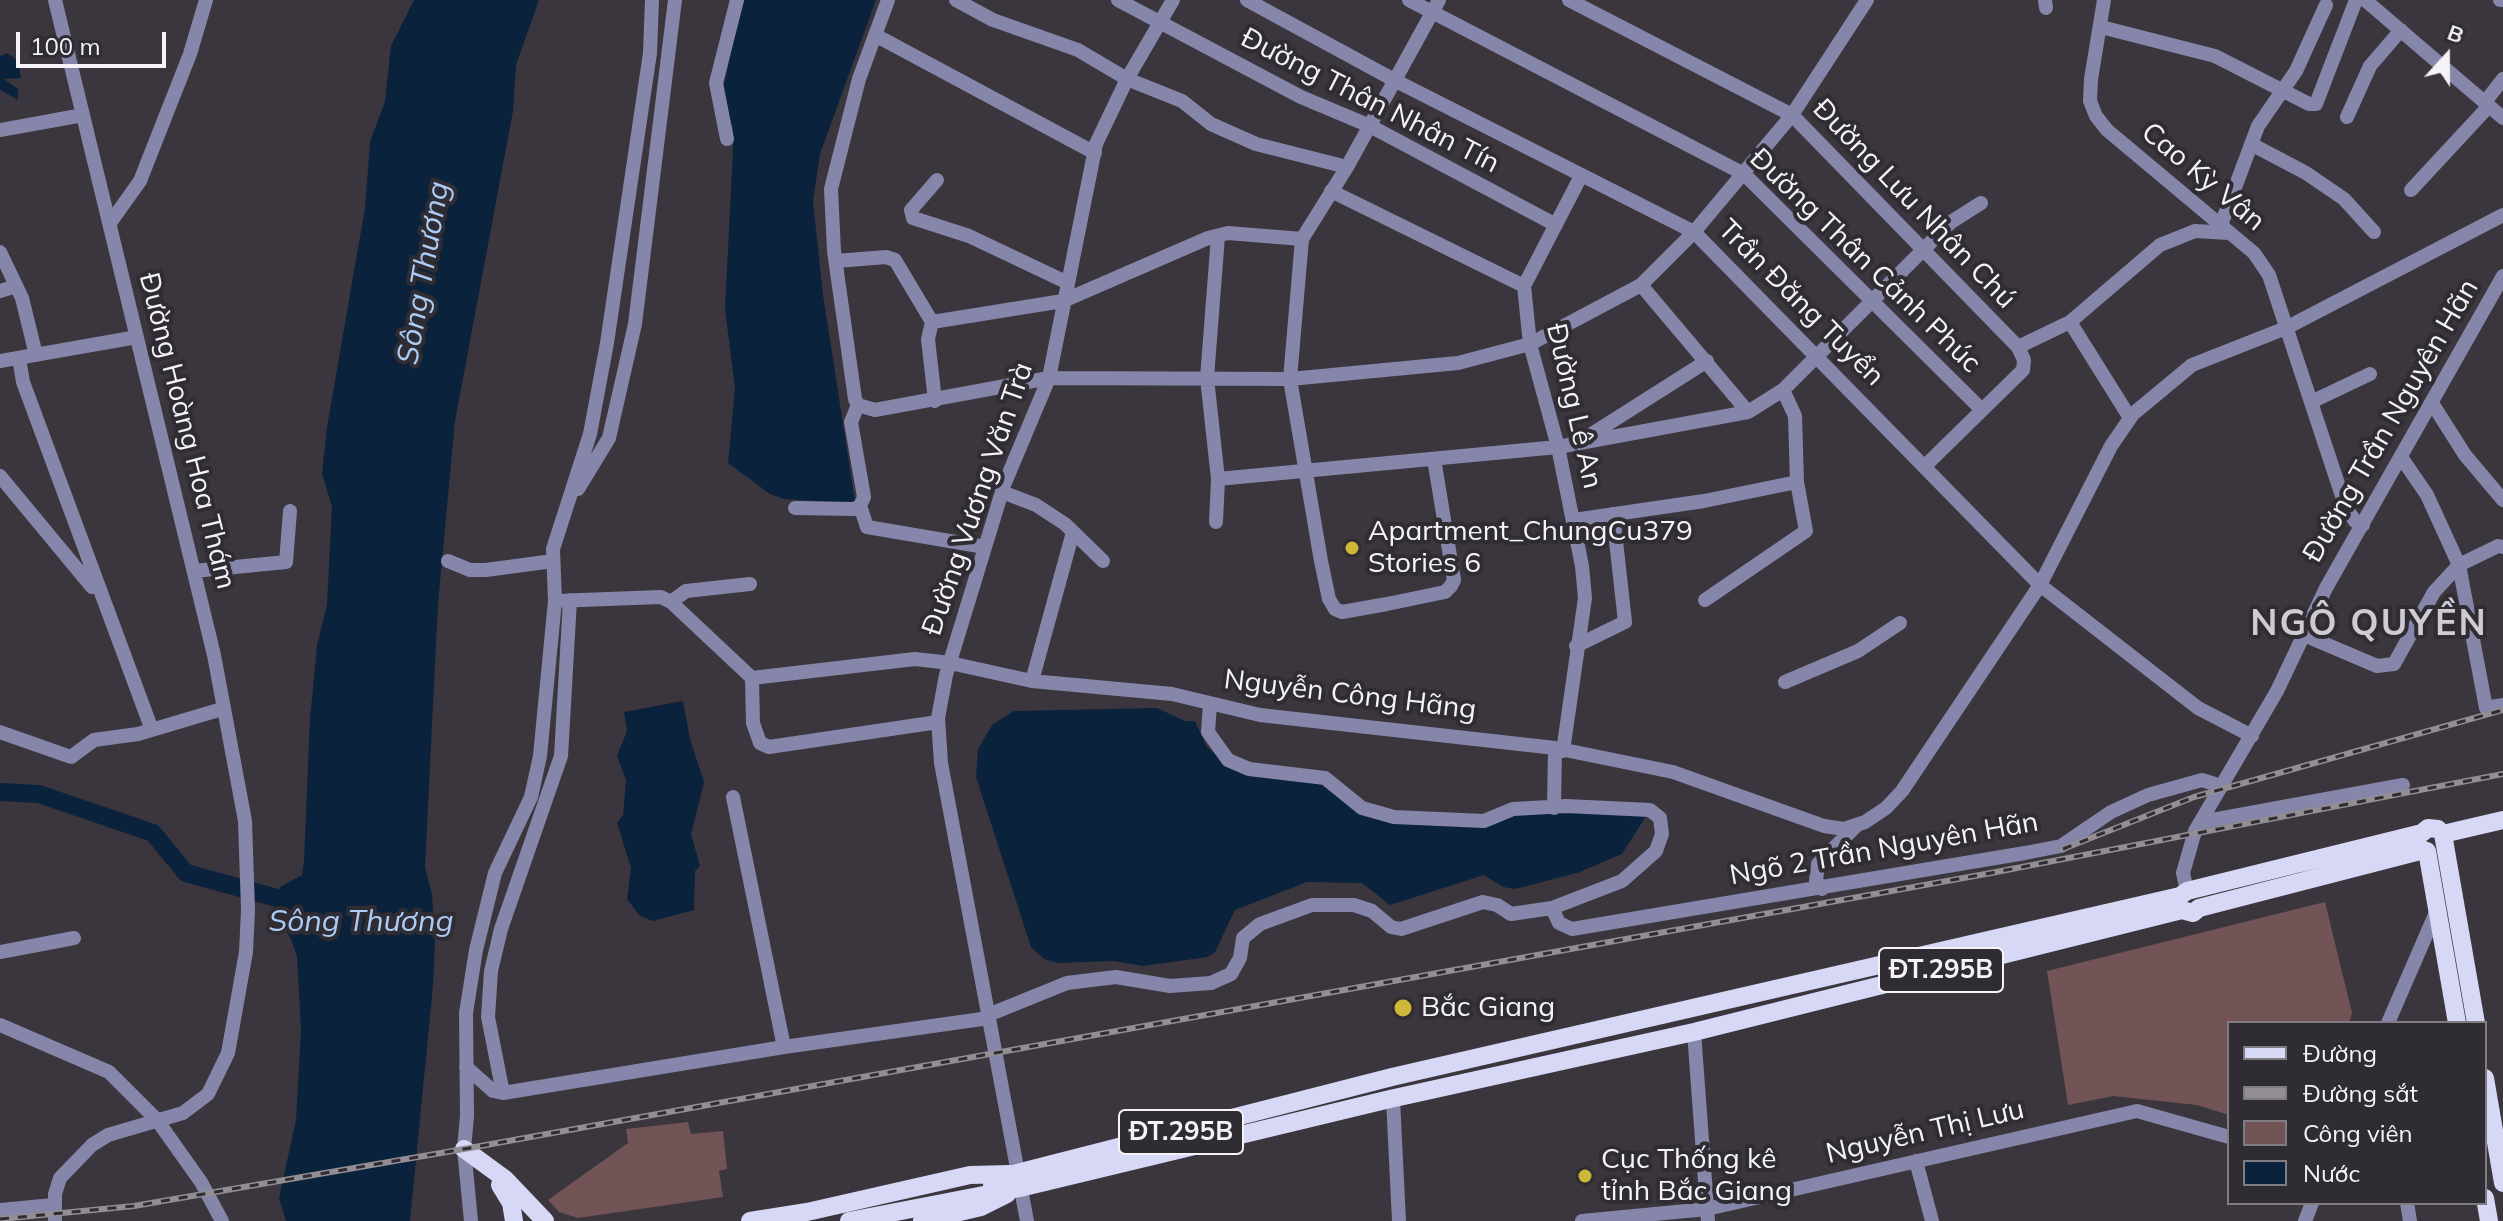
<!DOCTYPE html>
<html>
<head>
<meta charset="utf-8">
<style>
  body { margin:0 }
  #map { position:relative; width:2503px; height:1221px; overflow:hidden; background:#3b363d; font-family:Mulish,sans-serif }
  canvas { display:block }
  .legend { position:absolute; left:2227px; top:1021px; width:260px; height:184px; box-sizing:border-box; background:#302c33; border:2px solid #7f7c82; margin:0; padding:10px 14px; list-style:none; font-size:24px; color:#f6f3f8 }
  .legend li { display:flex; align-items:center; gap:16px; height:40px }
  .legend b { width:40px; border:2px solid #7f7c82 }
  .north { position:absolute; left:2407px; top:16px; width:80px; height:80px; -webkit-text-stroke:6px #302c33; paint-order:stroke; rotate:21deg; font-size:22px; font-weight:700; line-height:32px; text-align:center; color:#f6f3f8 }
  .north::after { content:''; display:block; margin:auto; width:28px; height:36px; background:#f6f3f8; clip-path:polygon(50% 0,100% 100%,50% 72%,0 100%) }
  .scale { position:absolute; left:16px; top:32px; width:150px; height:36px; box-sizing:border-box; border:4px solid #f6f3f8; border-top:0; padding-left:10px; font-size:24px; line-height:28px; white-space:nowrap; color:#f6f3f8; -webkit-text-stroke:6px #302c33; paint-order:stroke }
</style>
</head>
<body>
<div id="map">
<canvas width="2503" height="1221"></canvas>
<ul class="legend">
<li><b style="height:10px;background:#d6d8f5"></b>Đường</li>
<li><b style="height:10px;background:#928e94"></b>Đường sắt</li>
<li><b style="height:22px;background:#725457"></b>Công viên</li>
<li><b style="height:22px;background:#0b223c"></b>Nước</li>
</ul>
<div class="north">B</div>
<div class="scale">100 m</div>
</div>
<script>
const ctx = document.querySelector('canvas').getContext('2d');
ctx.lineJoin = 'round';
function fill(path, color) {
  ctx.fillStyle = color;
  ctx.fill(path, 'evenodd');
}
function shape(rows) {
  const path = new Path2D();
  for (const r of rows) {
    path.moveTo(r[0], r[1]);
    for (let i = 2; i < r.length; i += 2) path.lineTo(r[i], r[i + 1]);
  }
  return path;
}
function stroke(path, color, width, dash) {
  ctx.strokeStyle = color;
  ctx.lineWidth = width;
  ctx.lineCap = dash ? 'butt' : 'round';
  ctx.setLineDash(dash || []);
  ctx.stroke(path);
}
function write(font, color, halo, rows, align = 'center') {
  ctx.font = font + ' Mulish,sans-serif';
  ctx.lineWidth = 8;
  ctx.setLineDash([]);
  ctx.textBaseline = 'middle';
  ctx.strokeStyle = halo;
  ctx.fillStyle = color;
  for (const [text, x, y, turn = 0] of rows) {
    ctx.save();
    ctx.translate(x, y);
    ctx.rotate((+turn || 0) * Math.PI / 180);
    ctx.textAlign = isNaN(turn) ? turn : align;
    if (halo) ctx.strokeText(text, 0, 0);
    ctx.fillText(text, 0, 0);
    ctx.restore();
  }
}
fill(shape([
  [2325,902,2352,1013,2349,1023,2229,1023,2229,1115,2197,1105,2113,1096,2068,1105,2047,971],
  [688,1122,691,1134,723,1131,727,1169,719,1171,723,1197,578,1218,559,1212,548,1200,628,1143,626,1129]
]), '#725457');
fill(shape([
  [414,0,539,0,516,65,513,111,455,421,438,604,425,867,432,895,435,942,433,986,410,1221,286,1221,279,1198,296,1120,301,1030,297,956,291,939,277,916,280,887,302,875,304,860,310,719,317,645,327,605,332,506,322,474,327,427,365,208,370,142,385,101,391,46],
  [742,0,876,0,820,154,813,201,823,295,855,501,849,503,784,499,770,494,728,463,735,389,725,309,733,150,733,129,722,95],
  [7,53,18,61,21,78,4,79,18,89,18,100,0,90,0,56],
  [683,701,690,739,704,782,691,834,700,866,695,871,694,910,653,921,640,916,627,899,631,868,617,823,623,815,626,780,617,756,627,731,624,712],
  [1157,708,1185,721,1195,721,1207,747,1214,753,1241,763,1316,773,1356,807,1478,818,1511,803,1534,801,1645,814,1645,818,1622,854,1577,873,1515,889,1503,887,1484,875,1390,905,1362,883,1307,882,1235,910,1215,952,1208,957,1143,966,1113,961,1058,963,1044,959,1031,947,976,777,978,749,993,724,1014,711]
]), '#0b223c');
stroke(shape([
  [0,792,39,794,153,833,186,873,299,904]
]), '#0b223c', 18);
stroke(shape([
  [888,0,859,79,831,189,834,251,855,399,858,405,875,410,1049,378,1290,379,1458,363,1530,344,1641,285,1694,232,1792,115,1867,0],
  [956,0,993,20,1078,50,1127,79,1182,101,1211,124,1256,144,1347,167],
  [1118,0,1301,97,1370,126,1556,225],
  [1247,0,1396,81,1694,232,2040,585,2198,708,2252,736],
  [1409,0,1744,174,1982,410],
  [1569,0,1792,115,2018,347,2024,360,2023,370,1925,466],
  [2045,0,2046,8],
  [2104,0,2091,79,2090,101,2096,116,2107,130,2254,253,2269,275,2346,508,2355,521,2363,525],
  [2365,0,2503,118],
  [2500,0,2503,0],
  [2101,27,2215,56,2309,104,2316,104,2356,0],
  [875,35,1095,153],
  [2485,102,2503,79],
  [2347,117,2370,66,2401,30],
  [0,130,83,115],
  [727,139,716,83,737,0],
  [2251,144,2306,173,2344,199,2374,232],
  [937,180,911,210,913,218,969,236,1066,282],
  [2411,190,2489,106],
  [1331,191,1524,286,1530,344,1558,447,1582,566,1585,598,1563,751],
  [110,223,140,181,190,54,206,0],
  [2221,225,2258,126,2296,71,2326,5],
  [0,252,22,298,36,355],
  [836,261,886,257,895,260,932,322],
  [1641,285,1748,412],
  [1524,286,1581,176],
  [0,291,16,286],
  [2070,322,2130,418],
  [2018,347,2070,322,2160,245,2195,231,2229,233],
  [19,358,23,382,152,730],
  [0,361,137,337],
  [935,401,928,339,932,322,1063,301,1208,238,1228,233,1302,239],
  [2311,402,2370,374],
  [2432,403,2465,455,2503,500],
  [1584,439,1707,361],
  [2401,457,2427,495,2459,565,2498,546,2503,547],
  [1434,459,1454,580,1451,586,1445,592,1387,604,1342,612,1335,609,1329,599,1321,561,1290,379,1302,239,1347,167,1439,0],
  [0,476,92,587],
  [1218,479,1558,447,1748,412,1783,390,1951,222,1981,203],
  [578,489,609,438,635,324,675,0],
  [1002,492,1036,505,1065,524,1103,561],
  [860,506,867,527,985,547],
  [795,508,854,509,860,506,864,497,851,422,858,405],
  [1574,520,1704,501,1797,482],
  [1216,522,1218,479,1207,378,1218,236],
  [448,561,470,570,486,570,553,561],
  [194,571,286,562,290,511],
  [1705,600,1806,531,1797,482,1795,416,1783,390],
  [555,601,661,597,671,602,752,678,915,659,950,663,1032,681,1172,694,1260,715,1555,748,1673,772,1824,826,1844,829,1865,822,1886,808,1902,791,2040,585,2111,446,2133,414,2192,365,2286,328,2503,215],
  [671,602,686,591,750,584],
  [2304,635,2377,666,2394,664,2434,592,2459,565,2486,708,2503,705],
  [1576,646,1625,622,1613,514],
  [752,678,753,723,760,743,769,747,938,722],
  [1032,681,1073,532],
  [1785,682,1858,651,1900,623],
  [0,732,71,757,94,740,138,734,222,709],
  [733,797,784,1047],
  [1554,808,1555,748],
  [2201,822,2403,785],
  [1822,889,1816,881,1818,864,1857,825],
  [2187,891,2183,873,2195,831,2277,691,2326,588,2503,276],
  [1552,908,1559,923,1572,929,2025,853,2061,846,2111,812,2148,795,2202,780,2221,786],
  [0,952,74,938],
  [988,1015,1067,983,1116,977,1170,986,1211,983,1231,974,1240,958,1243,938,1260,924,1312,905,1354,905,1372,911,1391,927,1401,929,1483,902,1497,905,1511,914,1552,908,1622,881,1656,851,1662,834,1660,818,1650,810,1566,806,1513,809,1484,821,1394,817,1362,808,1325,778,1249,769,1228,760,1208,732,1210,704],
  [2388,1023,2437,910],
  [0,1025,109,1072,157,1120,201,1182,222,1221],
  [1694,1032,1708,1221],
  [466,1067,493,1091,503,1093,488,1017,491,971,501,929,561,756,570,600],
  [503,1093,784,1047,989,1018],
  [1393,1099,1399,1221],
  [1916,1161,1932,1221],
  [2407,1203,2410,1221],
  [0,1210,53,1205],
  [55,1221,55,1194,60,1178,92,1145,108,1135,183,1113,208,1094,228,1053,246,952,248,910,245,821,214,655,55,0],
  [471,1221,464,1149,467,1116,466,1013,476,950,495,873,531,797,540,756,555,601,553,549,590,434,607,343,650,53,652,0],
  [1027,1221,941,763,938,718,946,675,1004,485,1049,378,1096,144,1127,79,1173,0],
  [1582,1221,1707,1209,2137,1111,2229,1137],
  [2305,1221,2312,1203]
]), '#8586a9', 14);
stroke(shape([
  [2443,834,2476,1023],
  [2443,834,2503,820],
  [2427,851,2457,1023],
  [2485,1078,2503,1183],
  [464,1149,505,1179,545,1221],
  [500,1185,511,1203,514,1221],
  [992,1186,1017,1173,1392,1077,2180,896,2187,891,2422,833,2428,828,2438,829,2443,834],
  [2485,1198,2489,1221],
  [750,1221,807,1212,970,1175,1010,1174],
  [849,1221,1020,1188,1390,1099,1694,1032,2182,910,2193,913,2199,908,2424,850],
  [922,1221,981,1207,1007,1194]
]), '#d6d8f5', 18);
const rail = shape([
  [2063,849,2194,797,2503,710],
  [0,1219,134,1206,464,1149,1991,873,2503,774]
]);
stroke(rail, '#928e94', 6);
stroke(rail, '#302c33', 3, [9]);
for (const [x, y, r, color] of [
  [1352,548,8,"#ceb838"],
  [1403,1008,10,"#ceb838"],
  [1585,1176,8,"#ceb838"]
]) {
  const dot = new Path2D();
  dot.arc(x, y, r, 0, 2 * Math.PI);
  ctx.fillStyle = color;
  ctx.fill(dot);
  stroke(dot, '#302c33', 3);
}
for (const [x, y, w] of [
  [1941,970,124],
  [1181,1132,124]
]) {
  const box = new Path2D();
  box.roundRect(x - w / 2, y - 22, w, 44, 6);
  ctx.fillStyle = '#302c33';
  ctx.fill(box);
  stroke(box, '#f6f3f8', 2);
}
write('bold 26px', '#f6f3f8', null, [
  ["ĐT.295B",1941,970],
  ["ĐT.295B",1181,1132]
]);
write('28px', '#f6f3f8', '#302c33', [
  ["Đường Thân Nhân Tín",1370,101,27],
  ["Cao Kỳ Vân",2203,177,40],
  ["Đường Lưu Nhân Chú",1914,204,46],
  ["Đường Thân Cảnh Phúc",1865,261,44],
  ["Trần Đăng Tuyển",1801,303,45],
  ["Đường Lê An",1574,406,77],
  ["Đường Trần Nguyên Hãn",2391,421,-60],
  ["Đường Hoàng Hoa Thám",187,431,76],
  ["Đường Vương Văn Trà",978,499,-71],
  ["Nguyễn Công Hãng",1350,695,7],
  ["Ngõ 2 Trần Nguyên Hãn",1884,849,-10],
  ["Nguyễn Thị Lưu",1925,1132,-13]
]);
write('28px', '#f6f3f8', '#302c33', [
  ["Apartment_ChungCu379",1368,532],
  ["Stories 6",1368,564],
  ["Bắc Giang",1421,1008],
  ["Cục Thống kê",1601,1160],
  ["tỉnh Bắc Giang",1601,1192]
], 'left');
write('italic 30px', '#aaccf6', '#302c33', [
  ["Sông Thương",424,273,-80],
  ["Sông Thương",361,922]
]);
ctx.letterSpacing = '2px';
write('bold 36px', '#d0cad3', '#302c33', [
  ["NGÔ QUYỀN",2369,624]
]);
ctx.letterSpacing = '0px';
</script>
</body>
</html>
